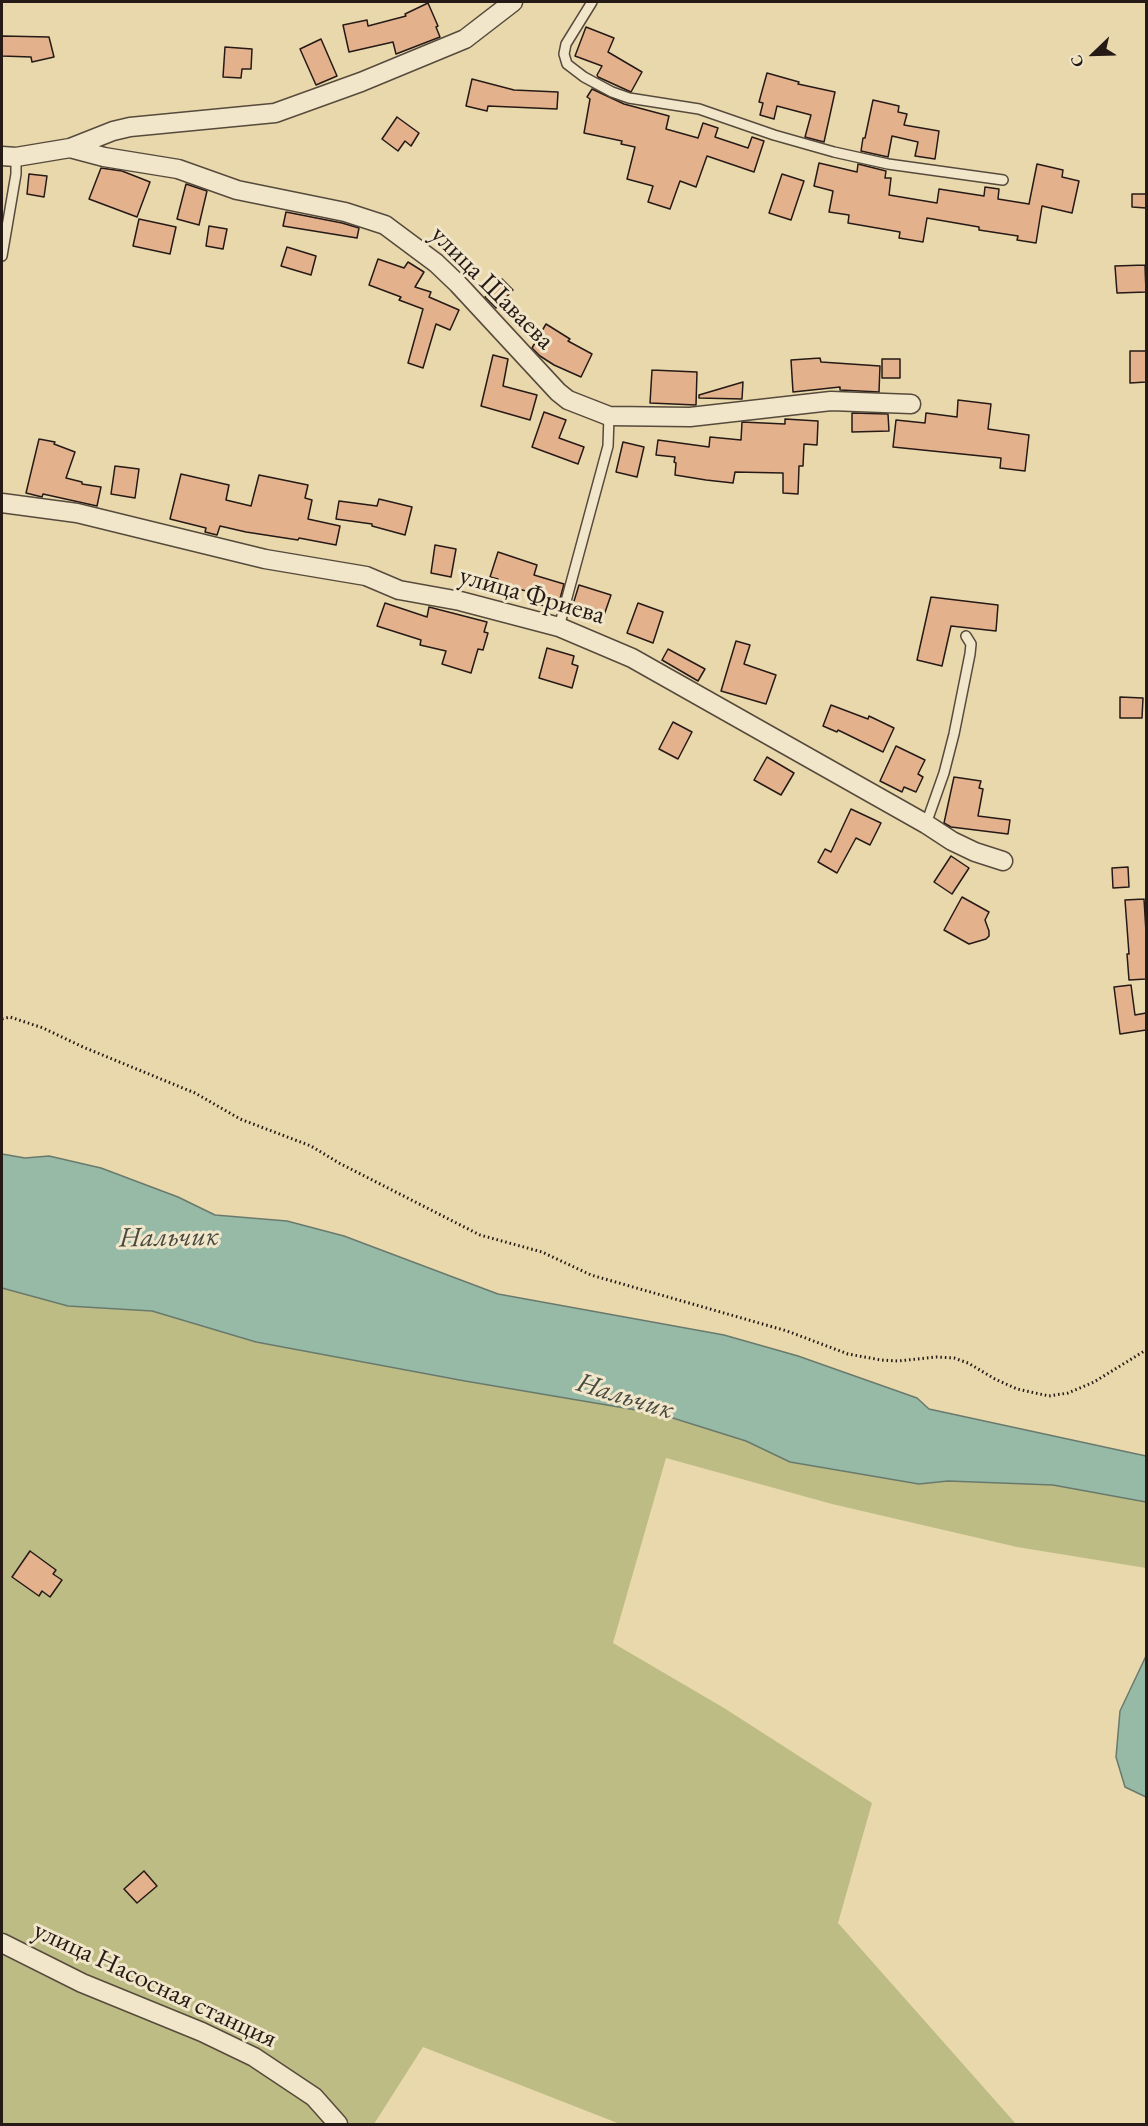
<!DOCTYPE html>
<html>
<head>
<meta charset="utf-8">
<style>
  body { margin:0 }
  #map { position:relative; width:1148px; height:2126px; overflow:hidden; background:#e9d8ac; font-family:"EB Garamond",serif }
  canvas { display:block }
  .frame { position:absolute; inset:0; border:3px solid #251a16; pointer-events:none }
  .north { position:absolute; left:1064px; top:24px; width:60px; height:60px; -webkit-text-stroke:4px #f1e6c9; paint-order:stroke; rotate:247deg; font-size:16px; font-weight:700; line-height:24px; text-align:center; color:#251a16 }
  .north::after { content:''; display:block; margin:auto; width:21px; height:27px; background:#251a16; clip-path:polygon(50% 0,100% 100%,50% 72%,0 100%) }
</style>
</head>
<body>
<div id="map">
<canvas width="1148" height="2126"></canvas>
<div class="frame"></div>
<div class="north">С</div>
</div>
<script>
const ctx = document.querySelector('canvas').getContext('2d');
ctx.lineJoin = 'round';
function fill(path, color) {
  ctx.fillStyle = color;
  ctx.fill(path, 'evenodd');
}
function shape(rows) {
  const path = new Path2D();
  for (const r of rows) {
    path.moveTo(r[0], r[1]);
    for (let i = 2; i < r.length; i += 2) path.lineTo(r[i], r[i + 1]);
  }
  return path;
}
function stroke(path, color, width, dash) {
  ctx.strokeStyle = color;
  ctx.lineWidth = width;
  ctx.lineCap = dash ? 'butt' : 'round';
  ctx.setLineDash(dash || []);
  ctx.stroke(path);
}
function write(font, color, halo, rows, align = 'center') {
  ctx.font = font + ' "EB Garamond",serif';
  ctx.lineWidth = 6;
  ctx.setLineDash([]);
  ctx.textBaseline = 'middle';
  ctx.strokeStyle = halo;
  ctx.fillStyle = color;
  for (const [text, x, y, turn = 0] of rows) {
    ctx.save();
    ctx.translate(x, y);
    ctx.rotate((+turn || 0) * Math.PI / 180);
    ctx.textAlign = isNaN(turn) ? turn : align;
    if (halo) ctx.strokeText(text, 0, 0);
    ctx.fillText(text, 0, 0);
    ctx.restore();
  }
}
fill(shape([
  [2,1288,68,1306,152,1311,256,1342,465,1381,660,1414,746,1441,790,1462,919,1484,948,1481,1053,1485,1146,1502,1146,1568,1017,1547,832,1504,666,1458,613,1643,724,1708,872,1803,838,1923,1016,2124,620,2124,423,2047,374,2124,2,2124]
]), '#bdbc85');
const water = shape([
  [2,1154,25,1158,49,1156,101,1168,178,1197,215,1215,287,1221,344,1236,498,1294,724,1335,798,1356,917,1398,929,1409,1146,1456,1146,1502,1053,1485,948,1481,919,1484,790,1462,746,1441,660,1414,465,1381,256,1342,152,1311,68,1306,2,1288,2,1154],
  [1146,1656,1146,1797,1125,1787,1116,1757,1120,1711,1146,1656]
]);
fill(water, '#97baa7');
stroke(water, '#697a6d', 1.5);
const building = shape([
  [428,3,438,26,436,27,440,37,396,54,393,42,349,52,343,25,367,20,368,26,406,16,405,14,428,3],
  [586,27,614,38,608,52,642,72,631,92,598,77,597,75,602,66,575,56,586,27],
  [2,36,49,37,54,57,32,62,31,57,2,56,2,36],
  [321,39,337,76,316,85,300,49,321,39],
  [225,47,252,49,251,69,242,69,241,78,223,77,225,47],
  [767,73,799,82,798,84,835,92,824,142,805,137,811,115,777,106,774,119,760,115,763,103,759,102,767,73],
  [472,79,514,90,558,92,557,109,488,106,487,111,466,106,472,79],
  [592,89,624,104,669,116,666,129,698,138,703,123,718,128,715,137,748,148,752,137,764,141,754,172,707,156,696,187,680,181,670,209,648,202,653,186,627,179,635,147,621,144,622,141,584,133,590,99,587,97,592,89],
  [873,100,899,106,898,112,907,114,904,125,939,131,935,159,915,156,918,142,892,136,888,157,861,151,863,138,865,138,873,100],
  [397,117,419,133,411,146,405,141,398,151,382,139,397,117],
  [819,163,857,172,858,164,886,171,885,178,891,178,889,195,937,203,939,189,984,196,985,187,999,189,998,199,1029,204,1037,164,1063,170,1062,177,1079,181,1072,213,1042,206,1036,243,1017,240,1018,236,979,230,979,227,927,218,923,242,899,238,900,232,848,223,849,215,829,212,833,191,814,186,819,163],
  [101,168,122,171,150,182,137,217,89,199,101,168],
  [29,174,47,176,44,197,27,194,29,174],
  [782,174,804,181,791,220,769,213,782,174],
  [186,184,207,191,199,225,177,219,186,184],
  [1132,194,1146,194,1146,208,1132,207,1132,194],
  [286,212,342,223,359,228,357,238,283,226,286,212],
  [139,219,176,227,170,254,133,246,139,219],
  [209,226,227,229,223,249,206,246,209,226],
  [287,247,316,256,311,275,281,266,287,247],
  [378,259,404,268,408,262,424,272,415,287,431,292,429,297,459,310,450,330,436,324,423,368,408,363,423,309,399,300,401,297,369,285,378,259],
  [1145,265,1146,292,1117,293,1115,266,1145,265],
  [502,279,513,290,496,308,485,297,502,279],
  [546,324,570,339,568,341,592,354,581,377,554,365,540,356,532,348,546,324],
  [1130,351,1146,351,1146,382,1130,383,1130,351],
  [493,355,508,359,503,386,537,395,530,420,481,406,493,355],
  [820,358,821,362,880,366,879,392,840,390,840,387,793,392,791,360,820,358],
  [882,359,900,359,900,378,882,378,882,359],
  [652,370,697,372,696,405,650,403,652,370],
  [743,382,742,399,699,398,699,395,743,382],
  [958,400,991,404,988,429,1029,435,1025,471,1000,468,1001,458,893,447,896,420,925,423,926,413,957,417,958,400],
  [544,412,566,420,559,438,584,447,578,464,532,447,544,412],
  [852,413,888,414,889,431,852,432,852,413],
  [785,419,818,421,817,445,804,444,803,466,799,466,798,494,783,493,783,473,735,472,733,483,706,480,675,475,676,463,674,462,675,457,656,455,658,440,709,447,710,437,741,440,742,422,785,424,785,419],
  [39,439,55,442,54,444,75,452,66,478,82,482,82,484,101,487,97,506,43,494,42,497,26,493,39,439],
  [623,442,644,447,637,477,616,472,623,442],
  [115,466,139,469,135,498,111,494,115,466],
  [181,474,229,485,226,500,251,506,259,475,308,485,305,498,312,500,308,519,340,526,336,545,299,538,298,540,246,532,220,526,217,535,205,532,206,528,170,519,181,474],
  [379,499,412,507,405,535,372,526,372,524,336,519,339,501,377,506,379,499],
  [435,545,456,549,451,577,431,573,435,545],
  [498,552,537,565,534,575,564,584,557,610,541,605,544,596,497,583,498,579,490,577,498,552],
  [579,585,611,595,601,624,570,614,579,585],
  [931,597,998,605,996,631,951,626,942,666,917,660,931,597],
  [385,603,427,617,429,607,487,622,484,632,488,633,483,650,478,649,471,673,442,664,446,651,420,645,421,640,377,626,385,603],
  [638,603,663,612,653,643,627,633,638,603],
  [736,641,750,645,744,664,776,675,766,704,721,691,736,641],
  [547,648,574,656,572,664,578,666,572,688,539,678,547,648],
  [668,649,705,669,698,681,662,660,668,649],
  [1120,697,1143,698,1142,718,1120,718,1120,697],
  [831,705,868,719,869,716,894,728,883,752,838,730,837,732,823,726,831,705],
  [673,722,692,732,678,759,659,749,673,722],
  [896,746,925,760,918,774,923,777,916,792,904,787,902,792,880,781,896,746],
  [767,757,794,773,781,795,754,780,767,757],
  [954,777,981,781,979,788,983,789,978,816,1010,820,1008,834,951,827,944,823,954,777],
  [851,809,881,823,870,845,856,838,837,873,818,862,825,849,831,852,851,809],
  [951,856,969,868,952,894,934,882,951,856],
  [1128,867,1129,887,1113,888,1112,868,1128,867],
  [962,897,989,912,985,920,989,931,989,936,986,939,969,944,944,930,962,897],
  [1144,899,1146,932,1146,979,1129,980,1127,954,1129,954,1125,900,1144,899],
  [1131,985,1135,1015,1146,1013,1146,1030,1120,1034,1114,987,1131,985],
  [30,1551,56,1570,53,1574,62,1580,50,1597,42,1591,39,1596,12,1577,30,1551],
  [144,1871,157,1886,137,1903,124,1889,144,1871]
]);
fill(building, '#e4b18d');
stroke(building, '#251a16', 1.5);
const lane = shape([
  [592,2,566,44,564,54,567,64,584,77,612,92,629,98,699,109,774,135,834,152,888,164,1003,180],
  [2,256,16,174,16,157],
  [559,627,608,446,609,416],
  [926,824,944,773,954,734,970,654,971,644,966,636]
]);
const street = shape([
  [70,148,113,131,130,127,275,113,361,82,465,39,513,2],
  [2,156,16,157,70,148,104,157,178,169,237,190,345,212,385,225,436,263,458,284,558,392,568,400,609,416,690,417,831,401,911,404],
  [2,503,77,513,265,559,366,576,399,590,460,601,559,627,632,658,926,824,952,841,975,852,1003,861],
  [2,1943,82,1983,202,2032,254,2057,314,2097,338,2124]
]);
stroke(lane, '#564a3c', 12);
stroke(street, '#564a3c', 21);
stroke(shape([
  [2,1019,10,1017,43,1028,83,1047,195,1093,240,1119,311,1146,339,1163,480,1235,542,1252,591,1275,787,1331,848,1354,881,1360,898,1361,936,1357,954,1358,968,1363,995,1379,1017,1389,1049,1396,1068,1393,1094,1382,1146,1350]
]), '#251a16', 3, [1.5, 3]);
stroke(lane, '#f1e6c9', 9);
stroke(street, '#f1e6c9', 18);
write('27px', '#251a16', '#f1e6c9', [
  ["улица Шаваева",492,288,45],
  ["улица Фриева",532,596,16],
  ["улица Насосная станция",155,1985,25]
]);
write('italic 28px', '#474a42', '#f1e6c9', [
  ["Нальчик",169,1238,-1],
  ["Нальчик",625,1397,17]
]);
</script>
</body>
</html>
